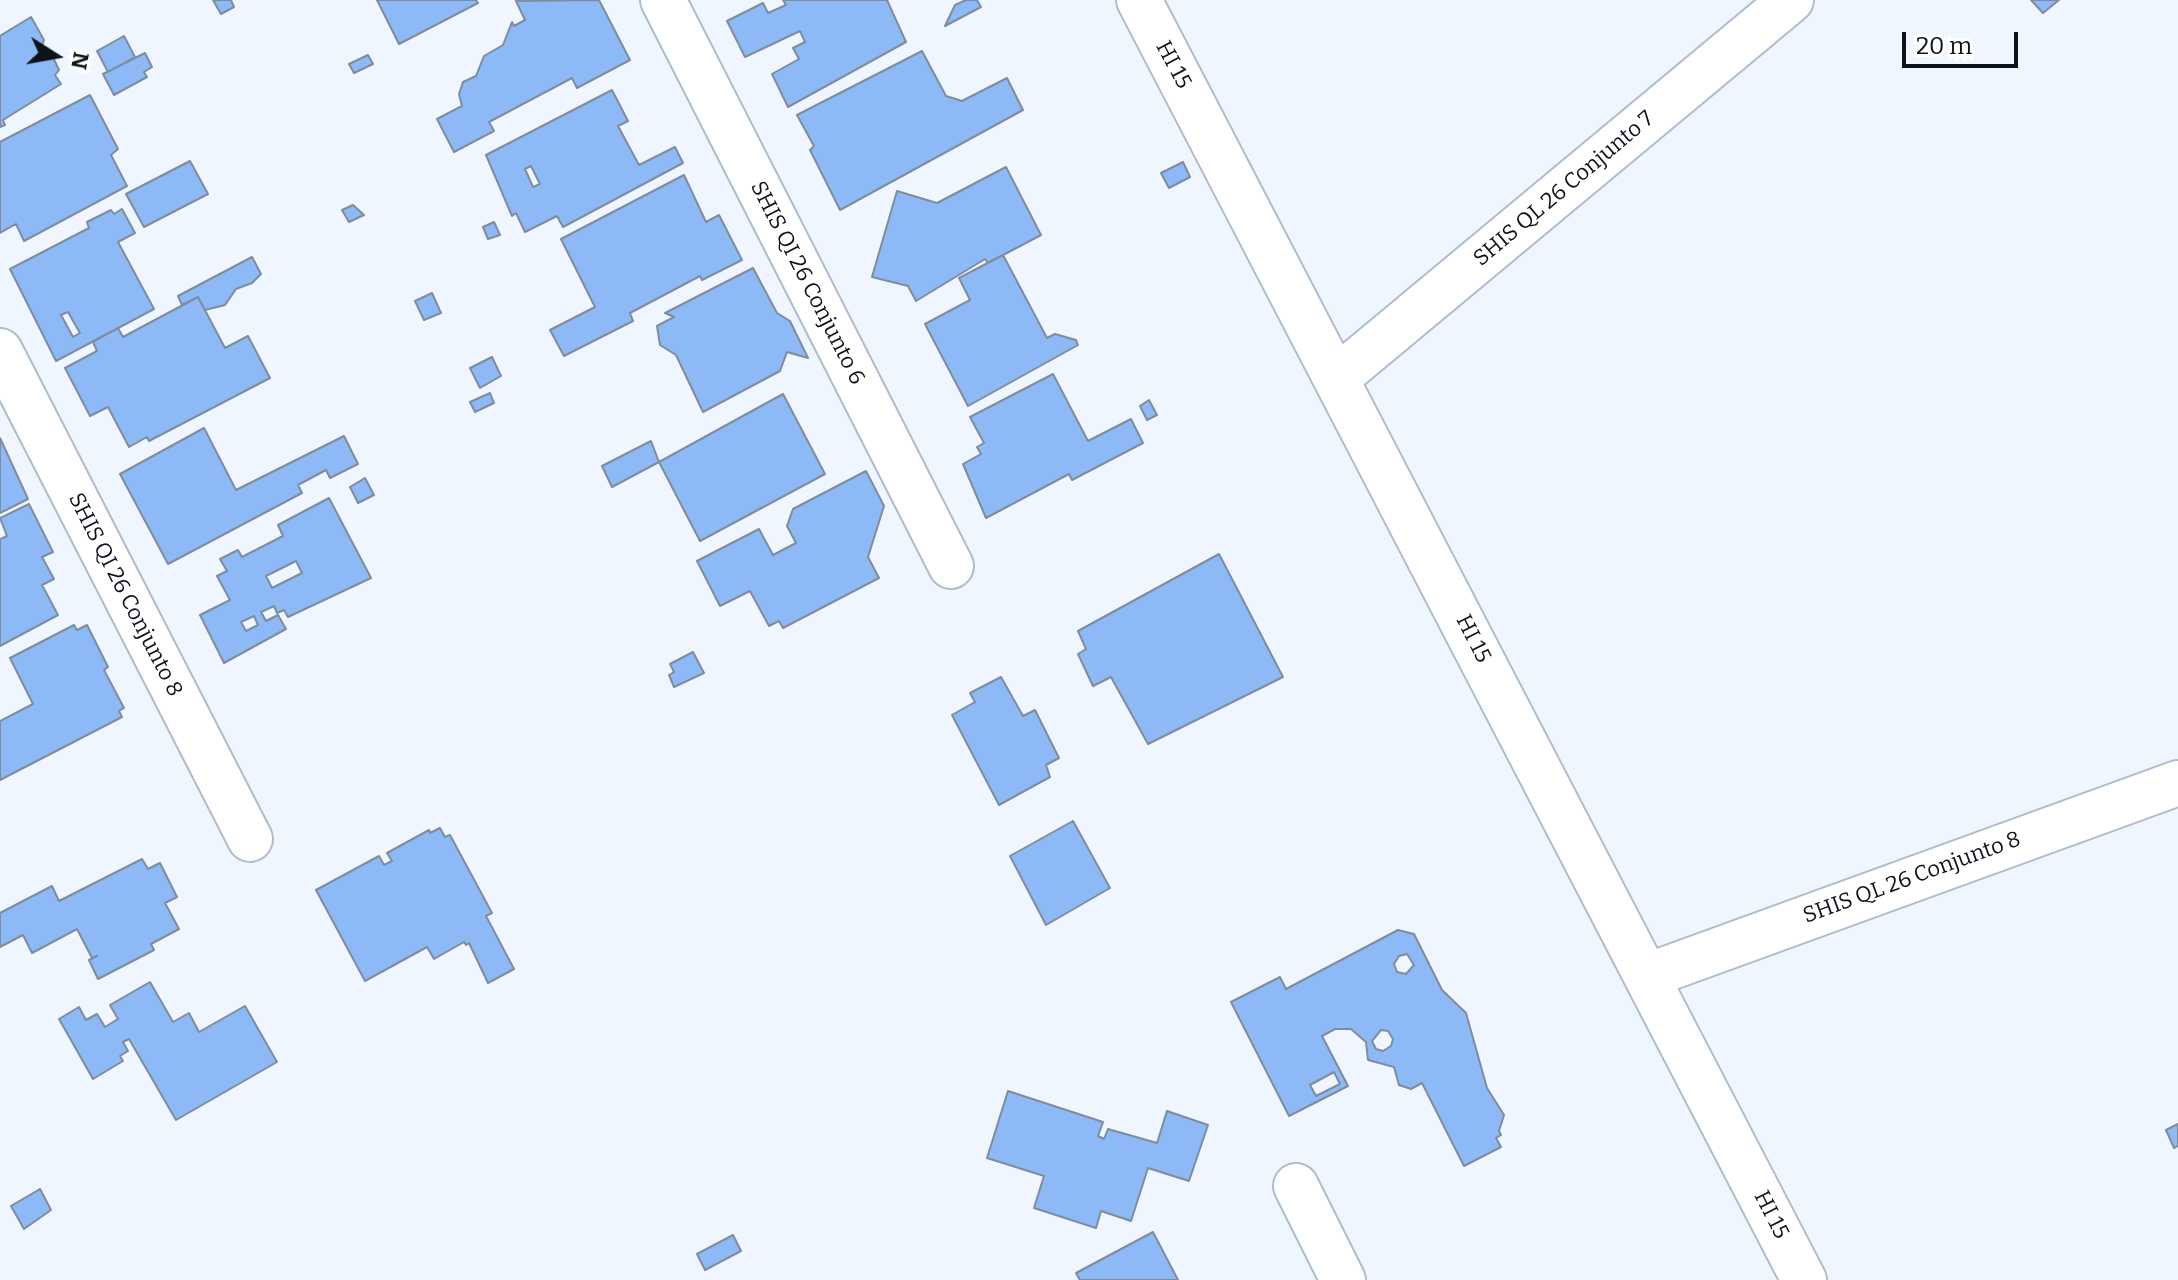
<!DOCTYPE html>
<html>
<head>
<meta charset="utf-8">
<style>
  body { margin:0 }
  #map { position:relative; width:2178px; height:1280px; overflow:hidden; background:#f0f6ff; font-family:Bitter,serif }
  canvas { display:block }
  .north { position:absolute; left:16px; top:16px; width:80px; height:80px; -webkit-text-stroke:6px #fff; paint-order:stroke; rotate:101deg; font-size:22px; font-weight:700; line-height:32px; text-align:center; color:#0e131a }
  .north::after { content:''; display:block; margin:auto; width:28px; height:36px; background:#0e131a; clip-path:polygon(50% 0,100% 100%,50% 72%,0 100%) }
  .scale { position:absolute; left:1902px; top:32px; width:116px; height:36px; box-sizing:border-box; border:4px solid #0e131a; border-top:0; padding-left:10px; font-size:24px; line-height:28px; white-space:nowrap; color:#0e131a; -webkit-text-stroke:6px #fff; paint-order:stroke }
</style>
</head>
<body>
<div id="map">
<canvas width="2178" height="1280"></canvas>
<div class="north">N</div>
<div class="scale">20 m</div>
</div>
<script>
const ctx = document.querySelector('canvas').getContext('2d');
ctx.lineJoin = 'round';
function fill(path, color) {
  ctx.fillStyle = color;
  ctx.fill(path, 'evenodd');
}
function shape(rows) {
  const path = new Path2D();
  for (const r of rows) {
    path.moveTo(r[0], r[1]);
    for (let i = 2; i < r.length; i += 2) path.lineTo(r[i], r[i + 1]);
  }
  return path;
}
function stroke(path, color, width, dash) {
  ctx.strokeStyle = color;
  ctx.lineWidth = width;
  ctx.lineCap = dash ? 'butt' : 'round';
  ctx.setLineDash(dash || []);
  ctx.stroke(path);
}
function write(font, color, halo, rows, align = 'center') {
  ctx.font = font + ' Bitter,serif';
  ctx.lineWidth = 7;
  ctx.setLineDash([]);
  ctx.textBaseline = 'middle';
  ctx.strokeStyle = halo;
  ctx.fillStyle = color;
  for (const [text, x, y, turn = 0] of rows) {
    ctx.save();
    ctx.translate(x, y);
    ctx.rotate((+turn || 0) * Math.PI / 180);
    ctx.textAlign = isNaN(turn) ? turn : align;
    if (halo) ctx.strokeText(text, 0, 0);
    ctx.fillText(text, 0, 0);
    ctx.restore();
  }
}
const building = shape([
  [213,0,231,0,234,7,221,14,213,0],
  [377,0,476,0,478,3,399,44,377,0],
  [599,0,630,60,577,88,572,78,489,122,494,131,454,152,437,119,462,106,459,94,463,82,476,76,484,56,503,45,512,22,514,26,525,20,516,1,599,0],
  [783,0,887,0,906,42,788,107,772,74,799,59,793,48,805,42,800,31,745,57,727,21,763,3,768,13,786,5,783,0],
  [966,0,977,0,981,7,945,26,955,5,966,0],
  [2031,0,2059,0,2043,13,2031,0],
  [31,17,44,40,42,46,48,57,52,55,59,70,55,75,61,84,3,120,5,125,0,127,0,36,31,17],
  [124,36,135,57,108,72,97,51,124,36],
  [922,51,946,96,962,101,1007,78,1023,110,840,210,810,150,814,146,797,115,922,51],
  [145,53,152,67,144,72,147,77,114,95,103,74,145,53],
  [368,55,373,64,354,73,349,64,368,55],
  [612,90,628,121,618,126,639,165,675,147,683,163,563,227,557,216,525,232,516,213,512,216,486,155,612,90],
  [531,166,540,184,533,187,525,169,531,166],
  [90,95,118,149,111,155,127,186,24,241,16,224,0,233,0,142,90,95],
  [190,161,208,194,144,227,126,194,190,161],
  [1183,162,1190,177,1169,188,1161,173,1183,162],
  [1006,167,1041,235,988,263,985,259,916,301,908,286,872,277,897,191,937,203,1006,167],
  [684,175,706,222,719,215,742,260,702,280,700,276,630,313,633,321,564,356,550,330,595,307,561,239,684,175],
  [353,205,364,215,349,222,342,210,353,205],
  [122,209,135,233,118,242,154,309,56,361,10,269,89,228,87,222,111,210,114,214,122,209],
  [68,312,80,333,73,337,61,315,68,312],
  [494,222,500,235,488,239,483,227,494,222],
  [1003,255,1047,338,1055,334,1076,340,1078,345,968,406,925,324,970,300,959,278,1003,255],
  [252,257,261,274,252,283,236,289,225,305,205,310,198,297,182,305,178,296,252,257],
  [753,268,777,313,790,321,808,358,787,352,780,371,703,412,676,355,660,345,657,326,674,317,665,313,753,268],
  [432,293,441,313,424,320,415,301,432,293],
  [198,297,225,348,248,336,270,378,149,441,147,437,129,447,108,407,90,416,65,368,97,351,93,342,118,328,123,337,198,297],
  [492,357,501,376,480,388,470,368,492,357],
  [1053,374,1088,441,1131,419,1143,443,1072,480,1069,474,986,518,963,464,981,454,977,447,984,443,970,417,1053,374],
  [490,393,494,403,475,412,470,402,490,393],
  [783,394,825,474,700,541,659,462,783,394],
  [1149,400,1157,415,1147,420,1140,406,1149,400],
  [204,428,236,490,344,436,358,464,330,478,326,470,298,485,302,493,168,564,120,474,204,428],
  [0,438,28,499,0,513,0,438],
  [651,441,659,462,612,487,602,466,651,441],
  [866,471,884,506,868,557,879,578,783,628,779,621,769,626,750,591,720,606,697,561,759,529,773,555,796,543,787,526,793,509,866,471],
  [365,478,374,495,358,503,350,487,365,478],
  [329,498,371,578,288,617,284,610,277,613,274,606,261,612,266,621,278,615,286,629,224,663,200,615,230,600,217,576,227,571,220,559,238,550,242,557,283,536,278,525,329,498],
  [296,561,302,573,272,588,266,576,296,561],
  [254,616,258,625,246,631,241,622,254,616],
  [29,504,53,552,42,557,54,579,42,585,58,615,0,646,0,539,7,536,0,518,29,504],
  [1219,554,1283,677,1148,744,1111,677,1093,686,1078,654,1086,649,1078,631,1219,554],
  [74,625,77,630,87,625,108,667,104,670,124,708,119,711,122,717,0,780,0,721,33,704,10,658,74,625],
  [693,652,704,673,674,687,669,675,674,672,670,664,693,652],
  [1001,677,1023,716,1035,710,1059,758,1046,765,1050,777,999,805,952,715,975,702,970,693,1001,677],
  [1073,821,1110,888,1046,925,1010,856,1073,821],
  [440,828,445,837,450,835,492,913,486,916,514,969,488,983,469,943,466,945,464,942,434,959,427,947,365,981,316,890,379,856,384,865,392,861,387,853,429,830,430,833,440,828],
  [142,859,148,869,160,863,177,897,165,903,179,929,151,944,154,950,98,979,89,960,97,956,92,958,77,929,32,953,23,935,0,947,0,913,52,886,59,901,142,859],
  [1398,930,1414,934,1442,990,1466,1013,1487,1088,1504,1115,1499,1131,1501,1135,1496,1138,1501,1147,1464,1166,1422,1083,1411,1089,1399,1085,1394,1067,1368,1060,1366,1042,1351,1029,1335,1029,1322,1036,1348,1086,1289,1116,1231,1002,1280,977,1286,989,1398,930],
  [1407,954,1414,965,1406,974,1397,972,1394,964,1399,956,1407,954],
  [1381,1030,1388,1031,1393,1039,1391,1046,1383,1051,1376,1049,1372,1041,1381,1030],
  [1334,1072,1340,1084,1316,1096,1310,1085,1334,1072],
  [150,982,173,1022,189,1013,199,1032,245,1006,277,1062,176,1120,129,1039,123,1042,128,1051,120,1056,123,1061,93,1079,59,1019,79,1007,86,1020,97,1014,105,1027,118,1019,110,1005,150,982],
  [1008,1091,1103,1122,1098,1136,1104,1139,1108,1129,1157,1143,1167,1111,1208,1125,1189,1181,1148,1168,1131,1221,1101,1211,1096,1228,1034,1208,1044,1176,987,1158,1008,1091],
  [2178,1124,2178,1146,2174,1148,2166,1130,2178,1124],
  [40,1189,51,1210,24,1229,11,1206,40,1189],
  [1153,1232,1178,1280,1080,1280,1076,1273,1153,1232],
  [733,1235,741,1251,705,1270,697,1254,733,1235]
]);
fill(building, '#8dbaf6');
stroke(building, '#7e8c9e', 2);
const minor = shape([
  [663,0,951,566],
  [1139,0,1804,1280],
  [0,351,250,839],
  [1338,377,1791,0],
  [1647,976,2178,783],
  [1296,1186,1343,1280]
]);
stroke(minor, '#adbccf', 48);
stroke(minor, '#fff', 44);
write('22px', '#0e131a', '#fff', [
  ["HI 15",1173,65,62],
  ["SHIS QL 26 Conjunto 7",1564,189,-40],
  ["SHIS QI 26 Conjunto 6",807,283,63],
  ["SHIS QI 26 Conjunto 8",125,595,63],
  ["HI 15",1473,639,63],
  ["SHIS QL 26 Conjunto 8",1912,878,-20],
  ["HI 15",1771,1215,63]
]);
</script>
</body>
</html>
